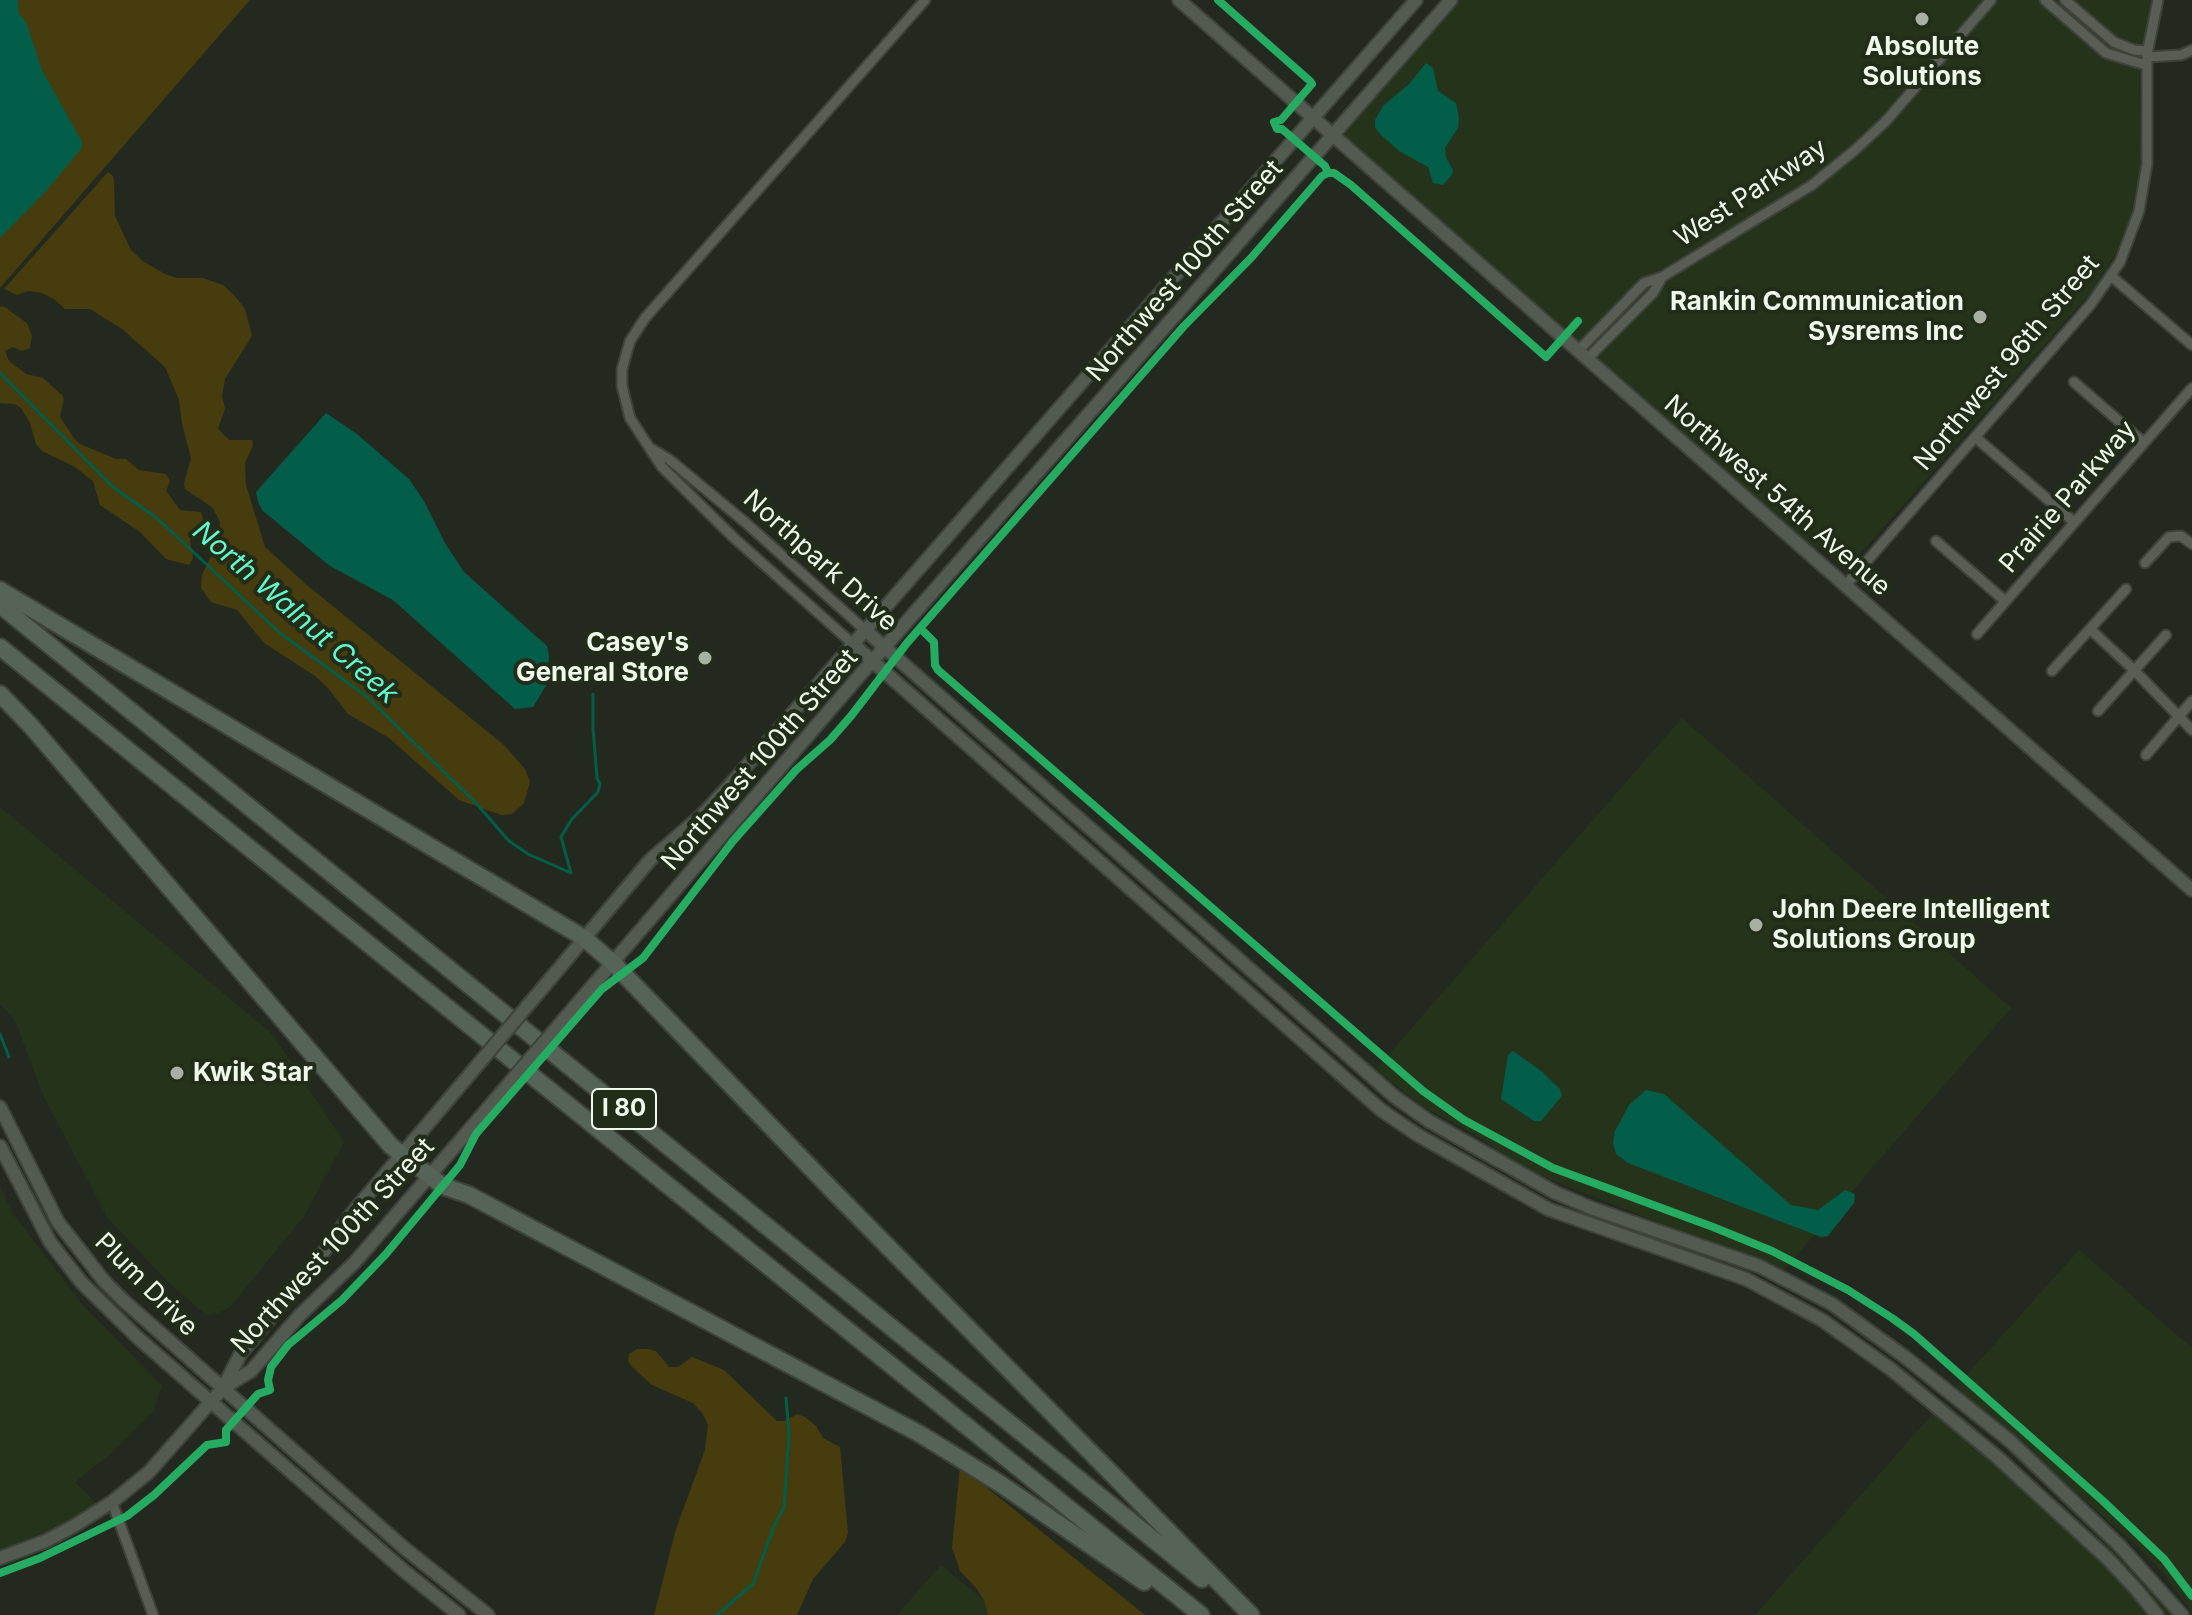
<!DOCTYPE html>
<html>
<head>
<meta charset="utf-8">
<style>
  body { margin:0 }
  canvas { display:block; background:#23291e }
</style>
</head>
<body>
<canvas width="2192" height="1615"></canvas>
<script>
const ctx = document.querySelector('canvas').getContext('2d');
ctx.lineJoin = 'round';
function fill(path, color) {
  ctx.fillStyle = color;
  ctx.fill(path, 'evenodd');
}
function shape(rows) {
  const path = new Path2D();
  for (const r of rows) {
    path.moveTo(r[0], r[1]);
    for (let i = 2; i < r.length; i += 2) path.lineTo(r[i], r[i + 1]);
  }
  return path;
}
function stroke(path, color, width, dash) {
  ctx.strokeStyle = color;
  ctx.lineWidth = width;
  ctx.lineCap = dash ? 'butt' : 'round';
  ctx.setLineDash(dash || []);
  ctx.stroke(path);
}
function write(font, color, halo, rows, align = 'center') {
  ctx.font = font + ' Inter,sans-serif';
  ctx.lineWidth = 8;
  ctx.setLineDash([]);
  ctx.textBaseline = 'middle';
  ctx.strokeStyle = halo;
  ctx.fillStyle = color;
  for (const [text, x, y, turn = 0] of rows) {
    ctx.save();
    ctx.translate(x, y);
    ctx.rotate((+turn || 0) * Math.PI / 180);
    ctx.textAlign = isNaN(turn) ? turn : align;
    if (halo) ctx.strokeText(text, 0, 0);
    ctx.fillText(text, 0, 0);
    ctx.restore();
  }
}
fill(shape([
  [1442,0,2152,0,2139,73,2141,158,2139,180,2130,217,2118,250,2093,290,1859,555,1848,561,1835,559,1805,541,1346,138,1341,126,1342,114],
  [1682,718,2011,1008,1782,1272,1508,1162,1486,1141,1419,1104,1376,1069],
  [0,807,272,1034,344,1142,304,1216,230,1307,218,1313,206,1315,169,1283,107,1217,43,1095,15,1020,0,1004],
  [0,1186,13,1214,82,1304,162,1386,152,1413,114,1451,75,1482,102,1509,0,1558],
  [2079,1250,2192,1348,2192,1612,2164,1574,2135,1544,1956,1387],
  [1944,1401,2113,1550,2142,1578,2172,1615,1755,1615],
  [941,1565,1002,1615,897,1615]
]), '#26331b');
fill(shape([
  [0,0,250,0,0,288],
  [108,172,113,176,114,180,115,216,131,250,144,262,165,274,177,278,203,278,223,285,235,296,245,309,252,336,225,379,222,396,225,409,218,429,229,440,252,440,253,445,245,463,246,485,265,547,308,586,504,745,525,769,530,782,524,803,512,814,501,815,459,800,389,738,348,714,327,687,315,676,264,643,237,610,211,602,201,588,202,575,218,541,220,522,213,508,185,489,184,483,191,458,182,424,179,400,165,367,122,329,90,309,65,309,54,299,42,293,28,291,17,295,4,289],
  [3,306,27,323,32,336,30,348,21,351,13,347,5,351,9,361,26,374,43,378,62,395,64,399,60,417,74,438,80,444,116,459,126,459,139,470,166,474,170,481,166,491,180,510,201,512,204,521,190,540,193,558,189,565,166,559,140,532,100,505,93,481,75,467,42,451,36,444,30,423,21,408,15,404,0,403,0,307],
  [647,1349,656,1351,669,1367,678,1367,692,1357,724,1370,777,1421,785,1421,797,1414,805,1417,816,1426,823,1438,840,1447,848,1533,845,1542,813,1579,797,1615,654,1615,676,1529,705,1450,708,1425,703,1414,693,1403,652,1385,632,1367,628,1361,629,1354,637,1349],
  [960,1466,1145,1615,988,1615,984,1600,977,1589,960,1571,952,1548]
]), '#463c0e');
fill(shape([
  [0,0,18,0,19,14,26,22,42,70,82,142,81,149,47,190,0,238],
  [1426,63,1433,68,1438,91,1456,103,1459,118,1458,128,1445,148,1446,158,1453,170,1452,175,1443,185,1433,183,1428,167,1399,151,1380,134,1375,127,1375,120,1383,106,1409,84],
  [326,413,357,434,409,479,424,501,445,543,464,572,547,646,549,656,547,684,533,707,515,709,393,600,330,566,263,511,258,502,256,492],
  [1513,1051,1540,1070,1560,1089,1562,1096,1541,1121,1534,1121,1501,1099,1508,1055],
  [1646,1090,1664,1094,1791,1205,1818,1210,1845,1190,1855,1194,1854,1203,1828,1236,1821,1237,1628,1163,1616,1154,1613,1143,1615,1131,1629,1105]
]), '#035e49');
stroke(shape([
  [0,373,113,487,158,519,280,633,366,696,476,803,509,841,528,854,571,873],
  [571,873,561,837,572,819,598,792,600,784,597,778,593,728,593,694],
  [0,1034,9,1057],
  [717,1615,753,1584,774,1526,784,1507,789,1434,786,1398]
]), '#035e49', 3);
const street = shape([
  [2045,0,2106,53,2146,65],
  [2065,0,2114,42,2134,50,2147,51],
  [2147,57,2181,55,2192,50],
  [2111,276,2192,345],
  [1578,351,1644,283,1662,277,1812,185,1855,150,1886,121,1991,0],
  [1587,359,1653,293,1662,277],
  [2074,382,2144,443],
  [1975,437,2074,522],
  [652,449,670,460,746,523,865,630],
  [1936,541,2005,601],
  [2145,563,2169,537,2181,536,2192,544],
  [1846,585,2091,304,2120,262,2139,211,2147,164,2147,54,2158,0],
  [2090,629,2134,670,2192,730],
  [1977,634,2192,388],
  [853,644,733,537,662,467,630,418,622,386,622,369,630,341,645,318,925,0],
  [2052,671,2126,589],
  [2098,711,2166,635],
  [2146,755,2192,701],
  [112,1502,153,1615]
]);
const secondary = shape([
  [1179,0,2192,890],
  [865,630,1395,1097,1429,1121,1554,1192,1591,1208,1759,1266,1832,1304,1905,1357,2010,1441,2120,1546,2182,1615],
  [853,644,1381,1110,1416,1134,1548,1209,1746,1279,1822,1320,1892,1370,1996,1456,2107,1558,2136,1589,2157,1615],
  [567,959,650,860,703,814,729,786,1416,0],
  [595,983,854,682,1451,0],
  [0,1107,58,1222,104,1281,123,1300,403,1547,488,1615],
  [0,1146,50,1242,81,1282,137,1337,403,1570,459,1615],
  [223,1388,251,1371,299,1316,355,1262,470,1129],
  [0,1558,46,1541,74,1526,112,1502,149,1472,223,1388,241,1353,306,1276,353,1212,443,1106]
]);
const highway = shape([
  [0,590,584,938,613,963,835,1193,1251,1615],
  [0,605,1202,1579],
  [0,647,1201,1615],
  [0,694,31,726,391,1146,443,1186,469,1195,920,1434,999,1483,1144,1582]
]);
stroke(street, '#3d433a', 13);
stroke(secondary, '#3d433a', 16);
stroke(highway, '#3d433a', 20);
stroke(street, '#595e55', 9);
stroke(secondary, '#535a50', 12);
stroke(highway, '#566457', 16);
const secondaryBridge = shape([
  [443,1106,567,959],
  [470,1129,595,983]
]);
stroke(secondaryBridge, '#3d433a', 16, []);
stroke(secondaryBridge, '#535a50', 12);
stroke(shape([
  [1218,0,1310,81,1312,84,1281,120,1274,122,1277,129,1282,129,1325,166,1328,173],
  [1328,173,1334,173,1351,185,1546,357,1578,321],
  [920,628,934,642,935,665,938,670,1423,1091,1464,1120,1553,1168,1713,1227,1772,1251,1848,1290,1892,1318,1914,1334,2103,1501,2164,1559,2192,1596],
  [0,1573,40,1558,127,1516,154,1495,207,1445,226,1442,226,1430,258,1394,270,1390,268,1380,271,1367,288,1345,342,1300,386,1254,460,1165,476,1134,602,989,643,958,733,841,796,770,830,740,851,716,907,643,1184,326,1251,258,1322,176,1328,173]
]), '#26ab63', 8);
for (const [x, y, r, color] of [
  [1922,19,8,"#a8b0a3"],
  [1980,317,8,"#a8b0a3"],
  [705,658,8,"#a8b0a3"],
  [1756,925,8,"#a8b0a3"],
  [177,1073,8,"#a8b0a3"]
]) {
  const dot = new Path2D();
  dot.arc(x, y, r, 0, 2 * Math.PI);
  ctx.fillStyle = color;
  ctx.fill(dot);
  stroke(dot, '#222d19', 3);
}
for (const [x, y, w] of [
  [624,1109,64]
]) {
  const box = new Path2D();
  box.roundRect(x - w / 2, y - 20, w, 40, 6);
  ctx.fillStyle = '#222d19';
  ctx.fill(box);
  stroke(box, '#f0f8eb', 2);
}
write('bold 24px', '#f0f8eb', null, [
  ["I 80",624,1109]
]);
write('bold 26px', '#f0f8eb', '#222d19', [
  ["Absolute",1922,47,"center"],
  ["Solutions",1922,77,"center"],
  ["Rankin Communication",1964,302],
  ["Sysrems Inc",1964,332],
  ["Casey's",689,643],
  ["General Store",689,673],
  ["John Deere Intelligent",1772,910,"left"],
  ["Solutions Group",1772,940,"left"],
  ["Kwik Star",193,1073,"left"]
], 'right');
write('26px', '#f0f8eb', '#222d19', [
  ["West Parkway",1751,193,-33],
  ["Northwest 100th Street",1185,271,-49],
  ["Northwest 96th Street",2007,363,-50],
  ["Northwest 54th Avenue",1777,496,41],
  ["Prairie Parkway",2068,497,-49],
  ["Northpark Drive",820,561,42],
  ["Northwest 100th Street",760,760,-49],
  ["Northwest 100th Street",333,1246,-47],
  ["Plum Drive",146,1285,45]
]);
write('italic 28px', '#64f7cd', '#222d19', [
  ["North Walnut Creek",295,613,41]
]);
</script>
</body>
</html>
